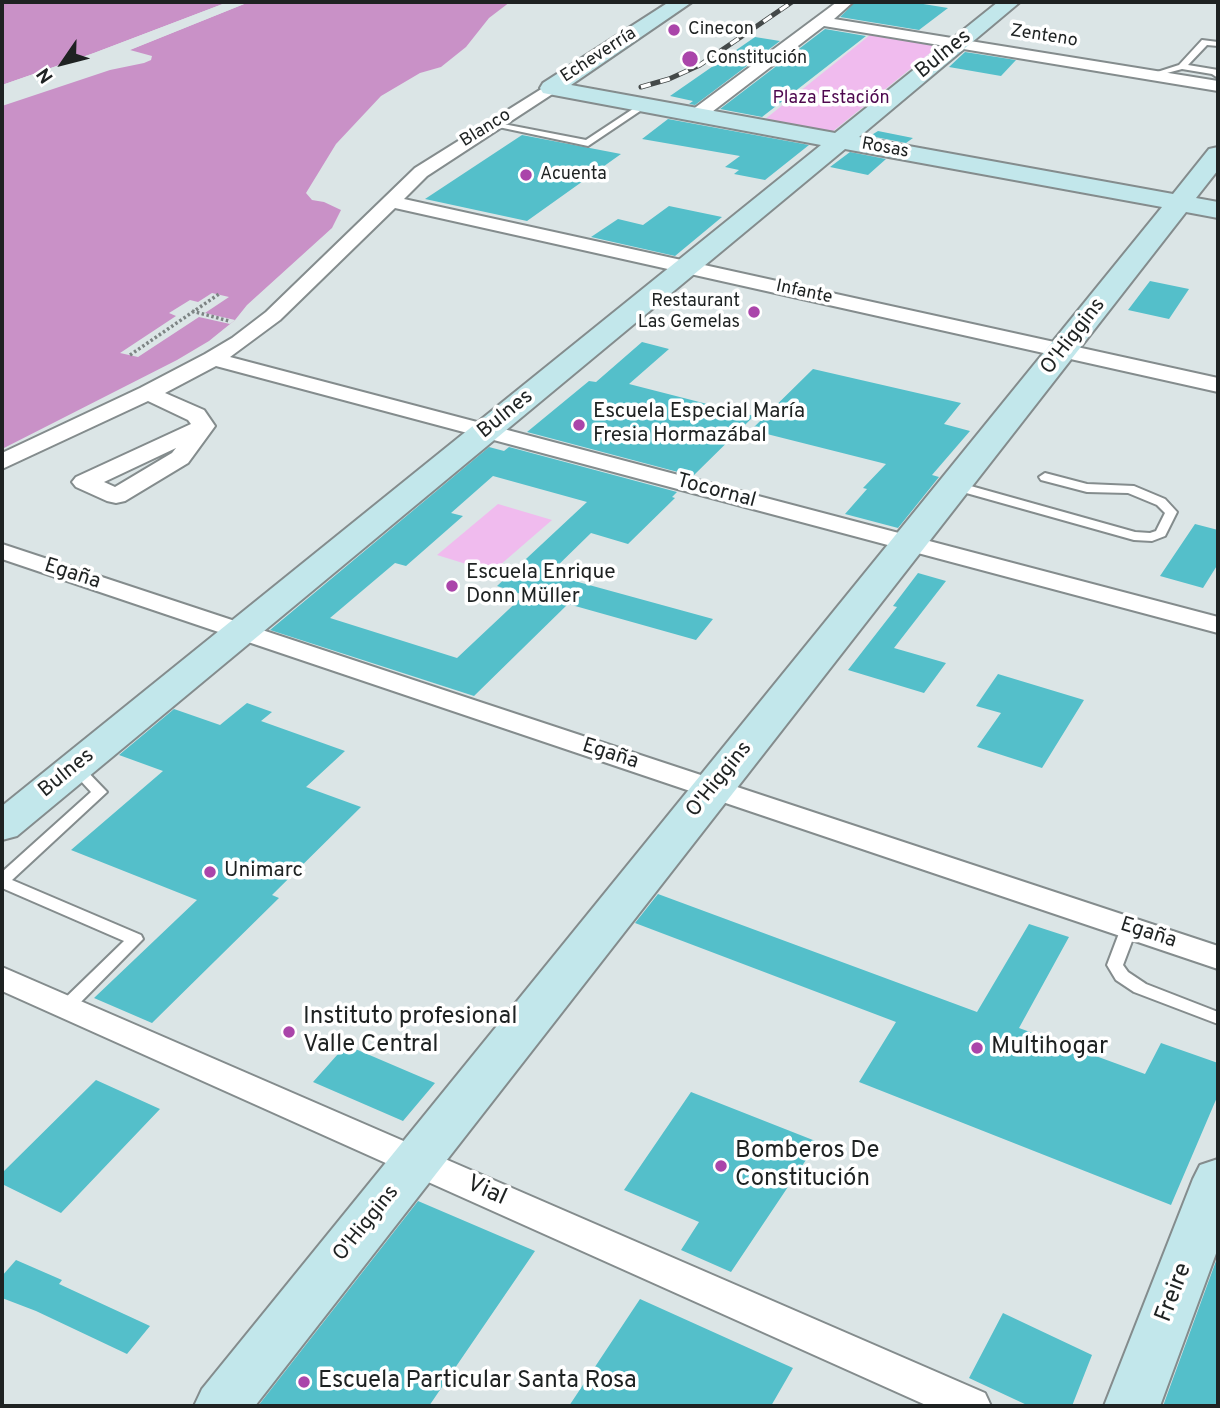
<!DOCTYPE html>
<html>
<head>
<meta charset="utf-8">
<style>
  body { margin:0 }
  #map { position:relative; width:1220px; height:1408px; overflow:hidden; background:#dbe5e6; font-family:Overpass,sans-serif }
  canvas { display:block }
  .frame { position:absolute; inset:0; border:4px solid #1e2222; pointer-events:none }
  .north { position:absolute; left:28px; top:28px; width:70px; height:70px; -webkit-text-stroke:5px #fff; paint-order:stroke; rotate:235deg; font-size:19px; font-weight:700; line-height:28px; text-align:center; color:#1e2222 }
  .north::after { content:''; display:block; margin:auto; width:24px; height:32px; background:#1e2222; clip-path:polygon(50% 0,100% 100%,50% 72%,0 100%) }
</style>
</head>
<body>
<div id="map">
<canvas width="1220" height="1408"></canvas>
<div class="frame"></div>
<div class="north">N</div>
</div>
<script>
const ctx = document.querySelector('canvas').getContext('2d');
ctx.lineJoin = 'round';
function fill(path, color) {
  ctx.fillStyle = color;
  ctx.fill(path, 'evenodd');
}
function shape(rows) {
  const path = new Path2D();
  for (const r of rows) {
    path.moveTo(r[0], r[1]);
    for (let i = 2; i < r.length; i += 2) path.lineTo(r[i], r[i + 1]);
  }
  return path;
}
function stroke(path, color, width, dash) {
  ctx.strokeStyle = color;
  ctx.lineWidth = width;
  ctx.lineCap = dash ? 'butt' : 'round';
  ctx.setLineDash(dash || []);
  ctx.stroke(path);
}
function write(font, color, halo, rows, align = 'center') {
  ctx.font = font + ' Overpass,sans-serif';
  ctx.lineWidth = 7;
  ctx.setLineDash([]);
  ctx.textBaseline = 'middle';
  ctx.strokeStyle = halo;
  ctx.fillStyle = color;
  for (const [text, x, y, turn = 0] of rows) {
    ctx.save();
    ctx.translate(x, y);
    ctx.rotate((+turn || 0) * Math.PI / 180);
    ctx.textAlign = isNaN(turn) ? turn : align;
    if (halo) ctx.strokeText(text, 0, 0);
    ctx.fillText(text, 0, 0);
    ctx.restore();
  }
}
fill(shape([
  [870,35,940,45,832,132,764,120],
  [498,504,552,520,492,572,437,555]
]), '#f0bbee');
fill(shape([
  [2,2,228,2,94,53,2,85],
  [249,2,510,2,489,18,466,47,441,67,420,73,381,96,336,144,306,193,312,200,324,202,341,210,332,228,247,305,235,320,209,341,177,360,2,449,2,106,110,70,144,63,151,60,152,56,130,50]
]), '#c991c7');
fill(shape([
  [228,2,231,2,229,5,202,16,2,89,2,85,94,53],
  [241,2,249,2,127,51,129,47],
  [212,293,229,297,205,313,235,320,230,324,199,317,138,357,120,353,176,316,169,313,190,300,198,302]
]), '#dbe5e6');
fill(shape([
  [855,2,911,2,948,8,919,30,840,17],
  [825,29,866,36,762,117,720,109],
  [755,37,780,41,695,105,689,104,693,101,670,96],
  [965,52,1016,60,1001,76,949,67],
  [668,119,809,145,765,180,734,174,739,170,725,167,740,156,642,139],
  [878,131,913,138,906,143,870,136],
  [522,135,621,154,527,221,425,199],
  [850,152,886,159,868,175,830,167],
  [669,206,722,217,675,256,591,237,618,219,643,225],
  [1150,281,1189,289,1169,319,1128,310],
  [642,342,669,349,629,384,754,416,693,476,527,432,589,381,596,382],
  [813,369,961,403,944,424,970,431,932,475,939,477,898,528,845,514,867,489,863,488,886,464,751,430],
  [489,447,504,451,509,447,677,492,672,497,675,498,628,544,591,533,549,574,713,619,696,640,568,604,474,696,270,630],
  [493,476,587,502,497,586,524,595,457,658,330,618,395,563,406,566,463,516,451,513],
  [1195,524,1218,530,1218,564,1203,588,1160,576],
  [918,573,946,581,894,648,946,663,924,693,848,670,897,607,893,606],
  [998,674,1084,700,1042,768,977,747,1001,713,976,706],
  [247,703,272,712,261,721,345,751,306,787,361,807,272,895,279,898,152,1023,94,998,197,900,71,850,163,771,119,755,174,709,220,725],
  [658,894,977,1012,1029,924,1069,937,1019,1028,1145,1074,1161,1043,1218,1063,1218,1095,1171,1205,859,1082,896,1022,635,923],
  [346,1045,435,1083,403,1121,313,1082],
  [96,1080,160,1109,61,1213,2,1184,2,1173],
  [691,1092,818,1142,731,1272,681,1250,699,1222,624,1190],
  [418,1201,535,1251,429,1406,258,1406],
  [16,1260,62,1280,59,1284,150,1326,127,1354,36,1311,2,1298,2,1276],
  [1216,1261,1218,1261,1218,1406,1163,1406],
  [640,1299,793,1368,771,1406,569,1406],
  [1003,1313,1092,1355,1072,1406,1029,1406,969,1378]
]), '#54bfca');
const lane = shape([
  [1202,40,1218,42,1218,46,1207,45,1188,65,1218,70,1218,78,1212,74,1182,69,1152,77,1148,75,1179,65,1202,40],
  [642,103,649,105,588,146,489,125,493,122,586,140,642,103],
  [1045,473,1087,484,1134,486,1165,499,1177,512,1165,536,1152,541,1134,540,952,489,950,486,956,482,960,483,1135,532,1150,533,1156,531,1165,513,1157,505,1128,493,1087,492,1041,480,1039,477,1045,473],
  [75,763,80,764,107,792,12,880,141,935,143,939,72,1011,66,1013,60,1011,58,1007,60,1003,124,941,2,888,2,872,91,792,68,767,75,763],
  [1129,923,1135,924,1137,928,1123,965,1128,972,1146,984,1218,1012,1218,1024,1134,992,1116,980,1107,965,1121,928,1123,924,1129,923]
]);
const street = shape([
  [837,2,853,2,834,19,1218,81,1218,91,824,26,704,118,692,118,690,114,692,110,837,2],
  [551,83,557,85,559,88,557,91,427,176,404,199,1218,378,1218,392,395,208,280,320,230,357,1218,617,1218,633,216,366,165,393,204,410,215,426,188,463,125,501,116,503,107,501,76,487,72,482,76,477,191,424,188,420,148,401,2,469,2,453,140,388,205,354,232,338,266,312,415,168,551,83],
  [176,448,172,453,115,487,104,482,176,448],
  [2,544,1218,946,1218,969,2,559,2,544],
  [2,967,985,1393,991,1406,928,1406,2,991,2,967]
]);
const secondary = shape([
  [669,2,692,2,571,85,835,133,998,2,1020,2,859,137,1173,194,1209,149,1218,147,1218,170,1196,198,1218,202,1218,218,1186,212,255,1406,194,1406,202,1389,1162,207,845,149,17,836,2,840,2,806,821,145,543,93,540,88,543,83,669,2],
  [1218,1159,1218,1248,1160,1406,1104,1406,1193,1179,1200,1165,1218,1159]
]);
stroke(lane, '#848c8d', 4);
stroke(street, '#848c8d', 4);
stroke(secondary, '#848c8d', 4);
stroke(shape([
  [192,311,229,321],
  [130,355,219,294]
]), '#7d8484', 3.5, [2.5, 2.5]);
fill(lane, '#fff');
fill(street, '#fff');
fill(secondary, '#c2e7eb');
const rail = shape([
  [641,87,669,79,700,65,792,2]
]);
stroke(rail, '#444949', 5);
stroke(rail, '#fff', 3.5, [10]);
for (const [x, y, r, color] of [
  [674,30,7,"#aa45aa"],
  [690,59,9,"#aa45aa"],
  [526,175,7,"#aa45aa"],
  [754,312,7,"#aa45aa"],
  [579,425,7,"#aa45aa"],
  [452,586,7,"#aa45aa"],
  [210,872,7,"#aa45aa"],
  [289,1032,7,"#aa45aa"],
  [977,1048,7,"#aa45aa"],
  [721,1166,7,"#aa45aa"],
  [304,1382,7,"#aa45aa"]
]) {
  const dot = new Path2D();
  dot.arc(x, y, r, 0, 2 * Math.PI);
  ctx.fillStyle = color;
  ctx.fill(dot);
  stroke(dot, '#fff', 2.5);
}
write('18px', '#1e2222', '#fff', [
  ["Cinecon",688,30],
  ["Constitución",706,59],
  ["Acuenta",540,175],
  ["Restaurant",740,302,"right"],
  ["Las Gemelas",740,323,"right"]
], 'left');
write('18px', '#1e2222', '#fff', [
  ["Zenteno",1044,37,9],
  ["Echeverría",599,56,-33],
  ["Blanco",486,129,-32],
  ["Rosas",885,149,10],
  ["Infante",804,293,12]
]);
write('18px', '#4e094f', '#fff', [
  ["Plaza Estación",831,99]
]);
write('21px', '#1e2222', '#fff', [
  ["Bulnes",944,55,-39],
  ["O'Higgins",1074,337,-52],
  ["Bulnes",506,415,-39],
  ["Tocornal",716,492,15],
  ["Egaña",72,575,18],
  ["Egaña",610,755,18],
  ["Bulnes",67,774,-39],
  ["O'Higgins",720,780,-51],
  ["Egaña",1148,934,18],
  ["O'Higgins",367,1224,-51]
]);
write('21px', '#1e2222', '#fff', [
  ["Escuela Especial María",593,413],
  ["Fresia Hormazábal",593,437],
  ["Escuela Enrique",466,574],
  ["Donn Müller",466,598],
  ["Unimarc",224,872]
], 'left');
write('24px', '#1e2222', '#fff', [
  ["Instituto profesional",303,1018],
  ["Valle Central",303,1046],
  ["Multihogar",991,1048],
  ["Bomberos De",735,1152],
  ["Constitución",735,1180],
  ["Escuela Particular Santa Rosa",318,1382]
], 'left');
write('24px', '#1e2222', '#fff', [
  ["Vial",486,1192,24],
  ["Freire",1175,1293,-69]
]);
</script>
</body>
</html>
